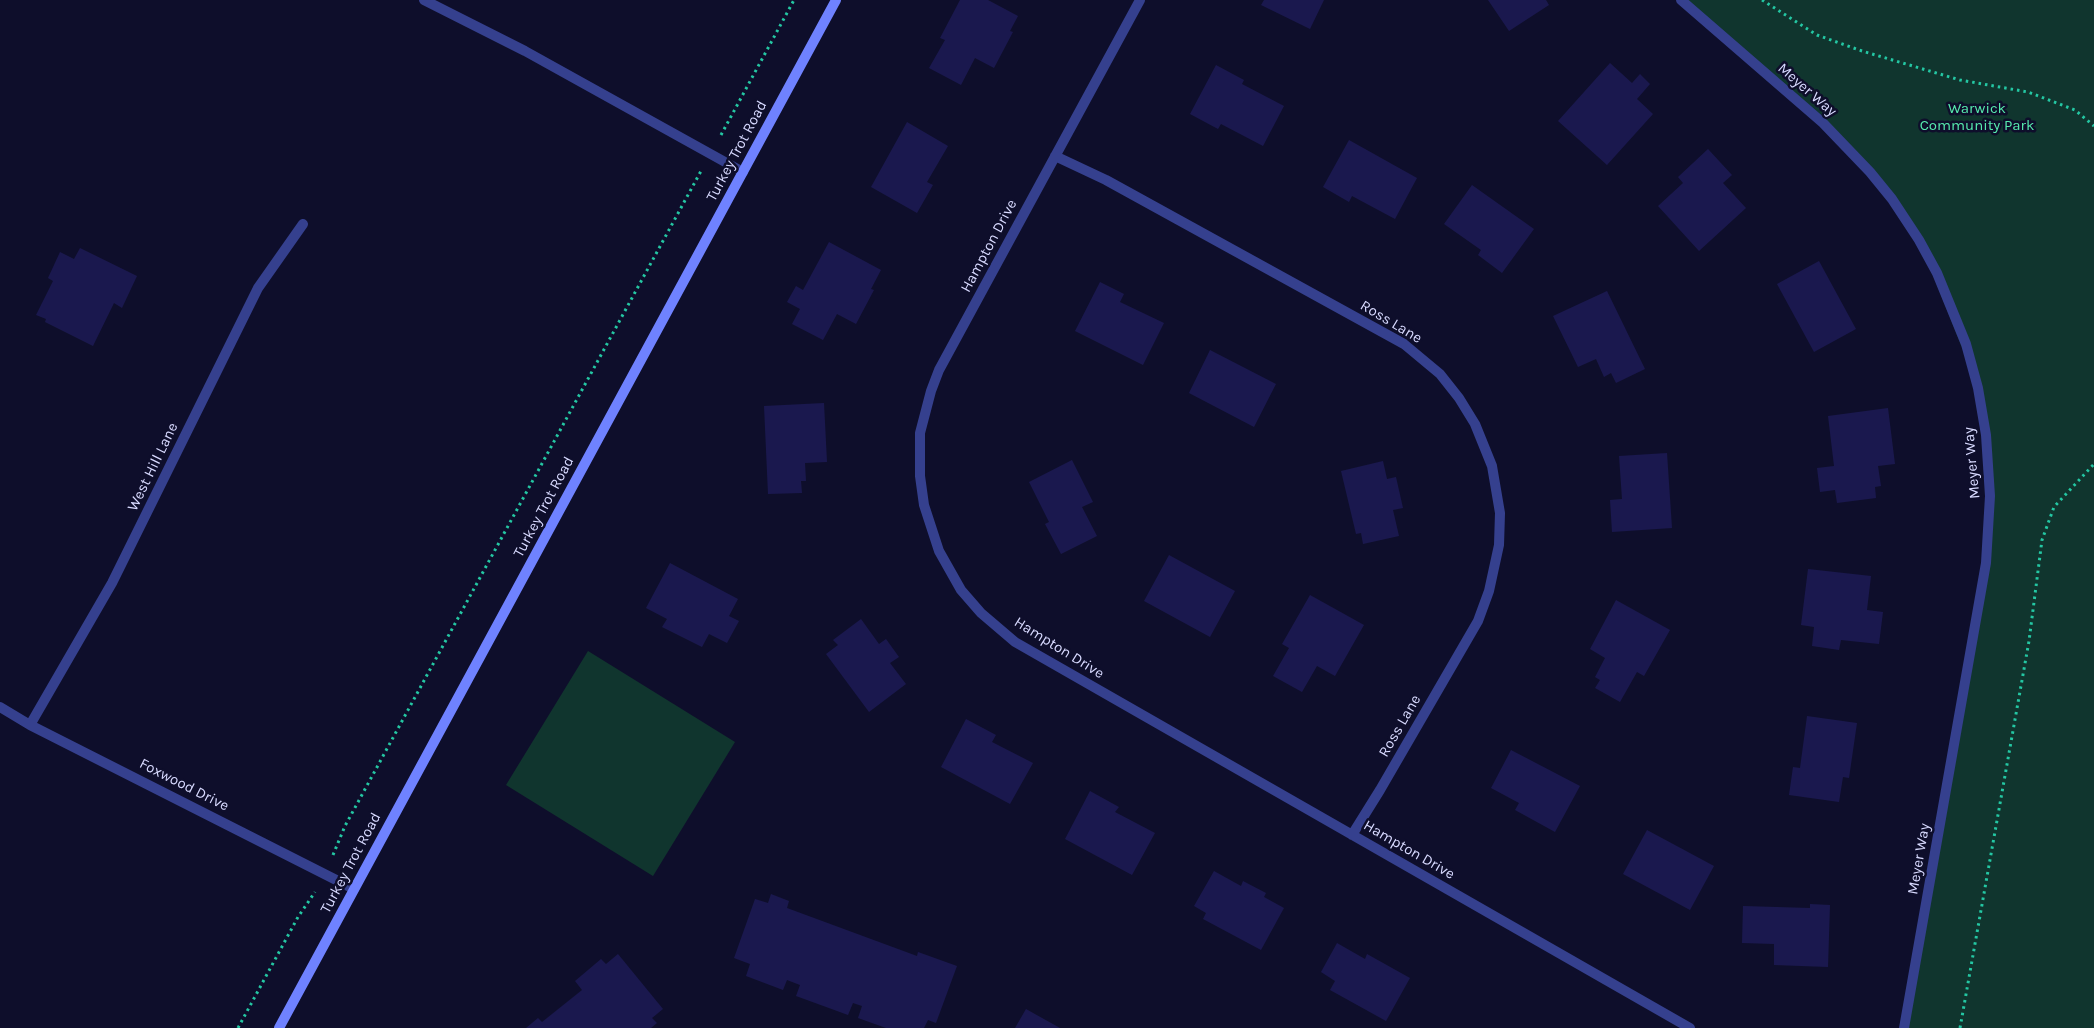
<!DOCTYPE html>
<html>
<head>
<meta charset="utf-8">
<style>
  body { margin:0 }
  canvas { display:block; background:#0e0e2b }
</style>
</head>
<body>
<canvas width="2094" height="1028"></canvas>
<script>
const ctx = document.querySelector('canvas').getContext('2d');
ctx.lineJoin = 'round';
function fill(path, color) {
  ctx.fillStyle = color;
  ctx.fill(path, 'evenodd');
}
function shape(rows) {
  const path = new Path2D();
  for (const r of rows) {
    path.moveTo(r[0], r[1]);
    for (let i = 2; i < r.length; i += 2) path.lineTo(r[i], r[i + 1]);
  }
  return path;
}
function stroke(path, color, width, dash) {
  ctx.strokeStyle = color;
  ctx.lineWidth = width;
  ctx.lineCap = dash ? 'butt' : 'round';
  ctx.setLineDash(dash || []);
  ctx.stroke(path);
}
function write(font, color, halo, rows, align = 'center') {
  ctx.font = font + ' Karla,sans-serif';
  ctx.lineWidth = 5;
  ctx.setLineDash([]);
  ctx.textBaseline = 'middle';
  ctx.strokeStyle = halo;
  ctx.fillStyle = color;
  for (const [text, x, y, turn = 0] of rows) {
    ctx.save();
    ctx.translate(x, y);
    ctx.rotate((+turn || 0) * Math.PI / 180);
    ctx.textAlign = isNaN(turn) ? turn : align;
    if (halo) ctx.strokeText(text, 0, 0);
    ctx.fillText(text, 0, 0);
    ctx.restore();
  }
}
fill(shape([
  [1680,0,2094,0,2094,1028,1904,1028,1986,563,1990,496,1978,388,1919,240,1871,172],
  [588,651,735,742,653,876,506,785]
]), '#10352e');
fill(shape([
  [960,0,988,0,1018,16,1010,31,1013,32,994,68,975,58,961,85,929,68,945,40,940,38],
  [1264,0,1324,0,1310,29,1261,5],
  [1488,0,1546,0,1549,5,1509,31],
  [1610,63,1632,83,1640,74,1650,84,1637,99,1653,114,1607,165,1558,121],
  [1216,65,1244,80,1242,84,1284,106,1263,146,1221,124,1218,129,1190,114],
  [907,122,948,146,927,182,933,185,917,213,871,187],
  [1349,140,1417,178,1395,219,1352,196,1349,202,1323,187],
  [1708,149,1732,175,1723,183,1746,208,1699,251,1658,206,1683,183,1678,177],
  [1472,185,1534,229,1502,273,1478,255,1481,250,1444,224],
  [829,242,881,270,871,289,874,290,856,324,837,314,823,340,792,324,800,309,787,302,796,286,803,290],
  [80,248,137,276,122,308,114,303,93,346,45,322,46,319,36,315,53,281,48,278,60,252,74,259],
  [1819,261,1856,329,1814,352,1777,284],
  [1100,282,1124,294,1120,302,1164,323,1143,365,1075,331],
  [1607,291,1645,369,1616,383,1611,373,1604,377,1596,359,1578,367,1553,316],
  [1210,350,1276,384,1254,427,1189,393],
  [824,403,827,462,805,463,806,481,801,481,802,493,768,494,764,406],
  [1888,408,1895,464,1878,466,1881,486,1875,487,1876,498,1837,503,1835,490,1820,492,1817,468,1834,466,1828,416],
  [1667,453,1672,528,1612,532,1610,500,1622,499,1619,456],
  [1072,460,1093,502,1082,507,1097,536,1061,554,1045,524,1049,522,1029,482],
  [1383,461,1387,479,1396,477,1403,508,1393,510,1399,536,1363,544,1361,533,1356,534,1341,471],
  [1169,555,1235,591,1210,637,1144,601],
  [670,563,738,599,729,616,739,621,727,643,709,634,702,647,662,627,667,619,646,608],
  [1808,569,1871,576,1867,610,1883,612,1879,644,1841,640,1839,650,1812,646,1814,627,1801,625],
  [1310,595,1364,625,1335,676,1317,666,1302,692,1273,676,1289,648,1282,644],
  [1616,600,1670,630,1644,676,1637,672,1620,702,1595,688,1600,680,1595,677,1605,658,1590,649],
  [861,619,879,644,886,639,899,657,890,663,906,684,869,712,826,654,838,645,833,640],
  [1807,716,1857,723,1849,778,1843,777,1839,802,1789,795,1793,767,1800,768],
  [966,719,996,735,992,742,1033,763,1010,804,941,767],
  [1511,750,1580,786,1555,832,1515,810,1519,803,1491,788],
  [1090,791,1119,807,1115,812,1155,833,1132,875,1065,839],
  [1647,830,1714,866,1690,910,1623,874],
  [1214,871,1241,886,1243,881,1266,893,1264,897,1284,908,1261,950,1203,919,1206,913,1194,906],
  [771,894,789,901,787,908,917,956,918,952,957,966,936,1023,928,1020,924,1028,886,1028,858,1018,862,1006,853,1003,848,1015,796,996,800,985,787,980,783,990,746,976,750,964,734,958,755,899,768,903],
  [1810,904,1830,905,1828,967,1774,965,1774,944,1742,943,1743,906,1810,908],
  [1337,943,1365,959,1367,954,1410,978,1386,1021,1330,990,1335,981,1321,972],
  [618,954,663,1009,652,1018,657,1023,651,1028,526,1028,538,1018,542,1022,582,990,575,981,601,959,606,964],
  [1026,1009,1060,1028,1015,1028]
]), '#1a184e');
stroke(shape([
  [1762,0,1817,35,1862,51,1960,80,2028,92,2075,110,2094,126],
  [721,135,794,0],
  [333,855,345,826,701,171],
  [238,1028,298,917,315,892],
  [1960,1028,2029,641,2042,540,2054,507,2094,464]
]), '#24c7a3', 3, [2.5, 4]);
stroke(shape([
  [424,0,525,51,743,172]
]), '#35408e', 10);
stroke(shape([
  [1140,0,939,370,931,391,920,433,920,476,924,505,939,551,961,590,981,613,1015,642,1690,1028],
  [1681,0,1823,123,1870,172,1892,199,1919,240,1937,273,1966,344,1978,388,1986,435,1990,496,1986,563,1904,1028],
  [1055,156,1106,180,1404,344,1440,374,1459,398,1475,424,1492,466,1500,513,1499,545,1489,591,1478,621,1380,790,1352,835],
  [0,707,30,725,354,889],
  [30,725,112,583,258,288,303,224]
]), '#35408e', 10);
stroke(shape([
  [279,1028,836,0]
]), '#6f82ff', 10);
write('15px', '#d8daff', '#0e0e2b', [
  ["Meyer Way",1807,90,41],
  ["Turkey Trot Road",737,151,-62],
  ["Hampton Drive",989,246,-62],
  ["Ross Lane",1391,322,31],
  ["Meyer Way",1972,463,-95],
  ["West Hill Lane",153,467,-64],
  ["Turkey Trot Road",544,507,-62],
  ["Hampton Drive",1059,648,32],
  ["Ross Lane",1400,726,-60],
  ["Foxwood Drive",184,785,27],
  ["Hampton Drive",1409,850,30],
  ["Meyer Way",1919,859,-80],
  ["Turkey Trot Road",351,863,-62]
]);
write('15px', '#57ebae', '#0e0e2b', [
  ["Warwick",1977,109],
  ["Community Park",1977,126]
]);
</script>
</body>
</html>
